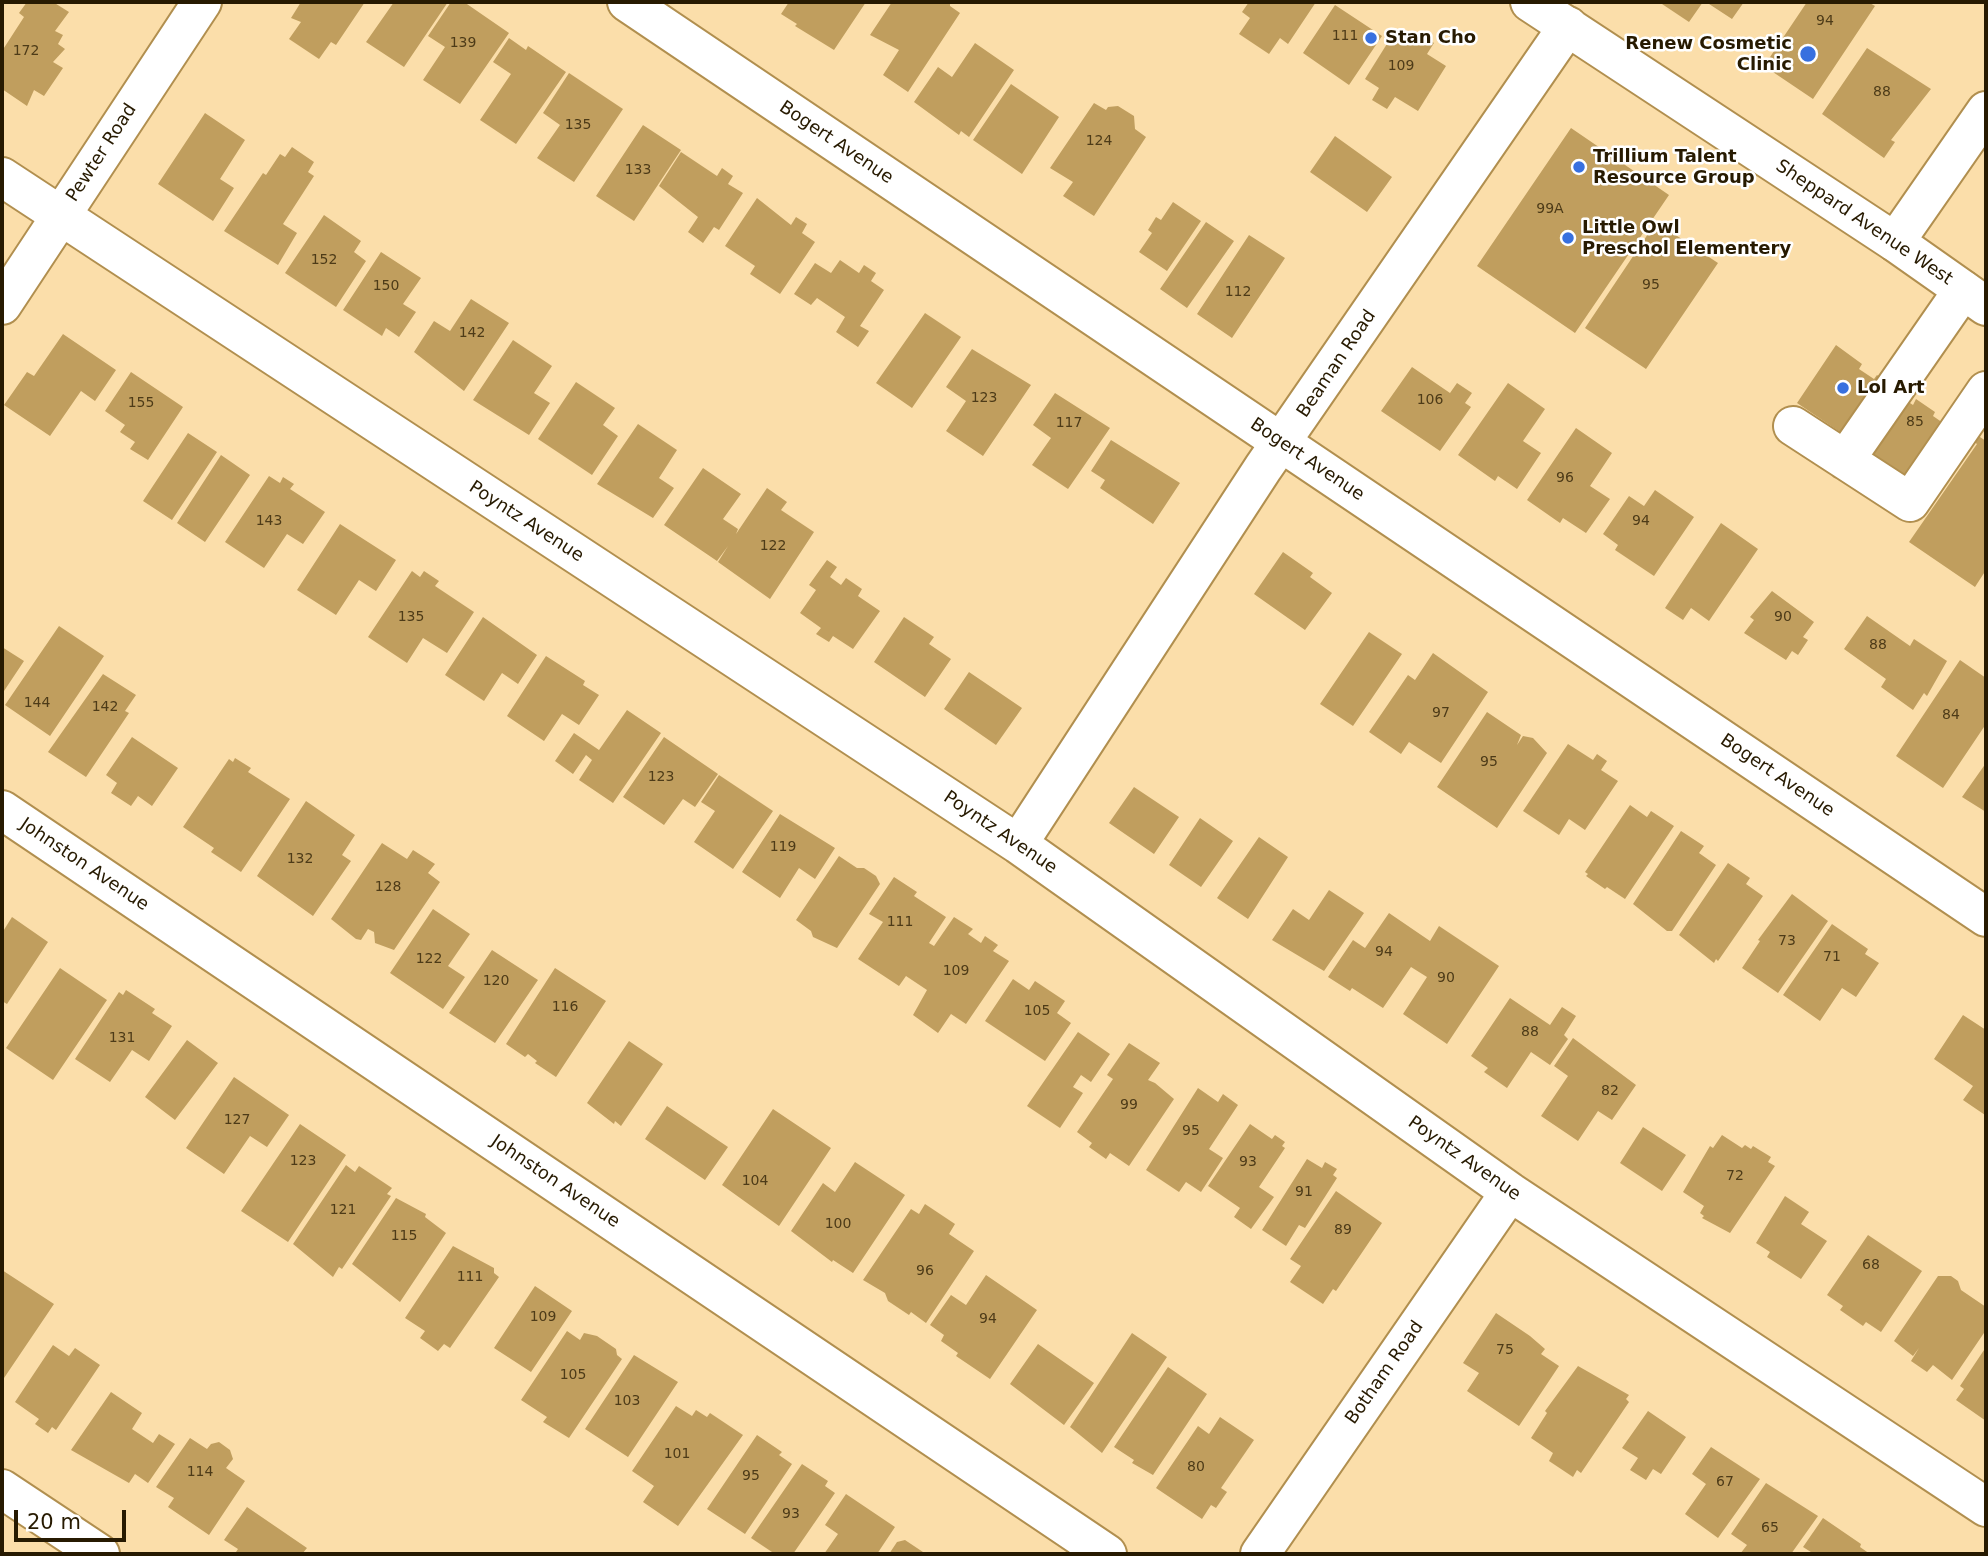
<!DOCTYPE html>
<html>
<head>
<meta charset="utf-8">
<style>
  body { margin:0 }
  #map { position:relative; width:1988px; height:1556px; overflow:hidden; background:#fbdeaa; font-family:"DejaVu Sans",sans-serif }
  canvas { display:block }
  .frame { position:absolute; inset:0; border:4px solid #271a01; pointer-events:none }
  .scale { position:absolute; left:14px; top:1510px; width:112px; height:32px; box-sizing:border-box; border:4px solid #271a01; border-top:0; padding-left:9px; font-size:21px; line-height:24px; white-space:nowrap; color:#271a01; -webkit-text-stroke:5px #fff; paint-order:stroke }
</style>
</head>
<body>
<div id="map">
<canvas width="1988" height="1556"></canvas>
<div class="frame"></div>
<div class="scale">20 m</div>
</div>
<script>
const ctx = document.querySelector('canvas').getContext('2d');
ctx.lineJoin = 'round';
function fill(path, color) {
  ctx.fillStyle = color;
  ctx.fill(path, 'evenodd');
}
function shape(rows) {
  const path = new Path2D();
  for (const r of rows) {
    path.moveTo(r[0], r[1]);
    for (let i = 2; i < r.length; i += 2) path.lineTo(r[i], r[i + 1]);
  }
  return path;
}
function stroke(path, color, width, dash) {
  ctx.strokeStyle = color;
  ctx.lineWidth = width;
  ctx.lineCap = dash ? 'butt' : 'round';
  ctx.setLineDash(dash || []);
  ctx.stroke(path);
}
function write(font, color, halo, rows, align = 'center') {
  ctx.font = font + ' "DejaVu Sans",sans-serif';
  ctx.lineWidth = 5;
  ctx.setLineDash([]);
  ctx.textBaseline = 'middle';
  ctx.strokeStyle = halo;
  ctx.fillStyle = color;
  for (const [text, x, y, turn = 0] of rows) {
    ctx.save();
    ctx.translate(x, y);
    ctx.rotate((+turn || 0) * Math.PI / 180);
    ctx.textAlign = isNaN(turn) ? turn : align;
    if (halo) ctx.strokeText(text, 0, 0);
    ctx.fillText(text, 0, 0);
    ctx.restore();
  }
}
fill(shape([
  [27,2,53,2,69,12,55,31,63,35,58,44,65,49,53,62,63,68,44,96,34,90,27,106,2,89,2,51,24,17,19,13],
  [301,2,365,2,336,45,331,42,319,59,289,39,301,22,291,18],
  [394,2,448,2,404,67,366,42],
  [451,2,464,2,509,33,460,104,423,80,445,47,428,36],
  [789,2,866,2,834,50,795,26,797,24,781,14],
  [892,2,950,2,950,6,960,13,908,92,883,75,899,50,870,35],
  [1249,2,1316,2,1288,44,1280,38,1269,54,1239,34,1250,18,1242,12],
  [1659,2,1703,2,1689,22],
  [1706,2,1744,2,1732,19],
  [1807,2,1868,2,1875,6,1813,99,1764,66],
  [1335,5,1382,36,1349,85,1303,53],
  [1395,31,1416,45,1422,35,1434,43,1427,54,1446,66,1418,111,1395,97,1387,109,1372,100,1379,88,1365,79],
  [509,38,526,50,528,46,566,72,516,144,480,120,511,74,493,62],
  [975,43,1014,70,969,137,961,131,959,135,914,102,938,67,952,77],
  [1867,48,1931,89,1891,140,1895,142,1884,158,1822,114],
  [569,73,623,109,574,182,537,158,560,125,543,113],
  [1011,84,1059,117,1022,174,973,140],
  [1094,103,1106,110,1108,107,1118,106,1134,116,1135,129,1146,137,1094,216,1063,196,1073,182,1050,168],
  [205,113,245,140,220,179,234,188,213,221,158,184],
  [643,125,681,150,634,221,596,196],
  [1571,128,1669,195,1575,333,1477,266],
  [1335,136,1392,177,1367,212,1310,172],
  [292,147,314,162,308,172,314,176,283,224,297,233,278,265,224,231,263,173,266,175,280,154,285,157],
  [681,152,717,176,722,168,733,176,728,184,743,193,719,230,714,227,703,243,688,232,698,217,659,186],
  [757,198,791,225,796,217,807,224,802,233,815,242,780,294,750,274,755,266,725,246],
  [1173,202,1201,221,1167,271,1139,252,1152,233,1148,230,1156,217,1161,220],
  [324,215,361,241,354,252,366,261,336,307,285,273],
  [1206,222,1234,241,1187,308,1160,289],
  [1656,222,1718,263,1646,369,1585,328],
  [1249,235,1285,258,1232,338,1197,314],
  [381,252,421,278,403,304,416,312,399,337,386,328,382,336,343,310],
  [840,260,859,273,864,265,876,273,871,281,884,290,860,326,869,331,858,347,836,332,845,317,817,298,811,305,794,294,815,263,831,273],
  [471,299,509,323,464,391,414,352,434,321,450,331],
  [925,313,961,337,912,408,876,383],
  [63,334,116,370,95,401,81,391,50,436,4,405,27,372,34,376],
  [513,340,552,366,534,393,550,403,529,435,473,400],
  [1836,345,1862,364,1859,369,1874,379,1877,375,1884,380,1846,436,1797,403],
  [972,349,1031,385,983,456,946,431,966,401,946,387],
  [1412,367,1450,393,1457,383,1472,393,1465,403,1471,407,1440,451,1381,411],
  [131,372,183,407,148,460,130,449,135,442,120,432,125,425,105,411],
  [576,382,615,408,603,425,618,436,592,475,538,439],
  [1508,383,1545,409,1523,441,1541,453,1517,489,1498,476,1495,481,1458,455],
  [1055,393,1110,428,1068,489,1032,465,1051,438,1033,425],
  [1901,397,1913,405,1916,399,1935,412,1933,416,1946,425,1911,480,1865,450],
  [638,424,677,450,659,478,674,488,653,518,597,484],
  [1576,428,1612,453,1590,486,1610,499,1586,533,1563,518,1560,523,1527,500],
  [188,433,217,452,172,520,143,501],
  [1977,435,1986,441,1986,570,1975,587,1909,542,1977,444,1973,441],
  [1111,440,1180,483,1153,524,1100,488,1105,480,1091,471],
  [221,455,250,475,205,542,177,523],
  [703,468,741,494,723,519,738,529,736,534,767,488,787,502,781,510,814,532,770,599,718,562,728,546,717,561,664,525],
  [269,476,280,483,283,477,294,484,290,489,325,512,303,544,287,534,264,568,225,542],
  [1655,490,1694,517,1654,576,1615,550,1618,545,1603,534,1629,496,1644,506],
  [1721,523,1758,549,1709,621,1691,608,1683,620,1665,608],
  [340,524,396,560,376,591,359,580,336,615,297,590],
  [1283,552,1313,573,1310,577,1332,593,1305,630,1254,594],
  [827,560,837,567,830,577,841,585,846,578,862,589,858,596,880,611,853,649,833,636,829,642,816,634,821,628,800,613,816,590,809,585],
  [412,571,420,577,424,571,439,581,435,586,474,612,447,653,423,638,407,663,368,637],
  [1772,591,1814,622,1803,637,1808,640,1798,655,1792,651,1786,660,1744,633,1754,620,1750,617],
  [1867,616,1910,646,1914,639,1947,661,1927,696,1924,693,1913,710,1881,687,1886,679,1844,649],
  [483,617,537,655,518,684,502,673,484,701,445,675],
  [904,617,934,637,929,644,951,659,925,697,874,662],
  [59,626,104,656,50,736,5,705],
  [1369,632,1402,654,1353,726,1320,704],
  [2,647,24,661,2,694],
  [1433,653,1488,692,1441,763,1409,742,1401,754,1369,732,1408,675,1415,680],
  [546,656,585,681,583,685,599,695,579,725,562,714,544,741,507,716],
  [1960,660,1986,678,1986,724,1943,788,1896,756],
  [969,672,1022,708,996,745,944,709],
  [103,674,136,695,125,711,129,713,86,777,48,752],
  [627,710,661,733,613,803,579,780,592,760,586,755,573,774,555,761,574,733,599,750],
  [1487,712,1521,735,1517,745,1523,736,1533,738,1547,753,1497,828,1437,787],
  [132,737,178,768,152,806,138,796,131,806,111,793,117,783,106,775],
  [664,737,718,774,695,807,683,799,664,825,623,797],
  [1568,744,1593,760,1597,754,1607,761,1601,770,1618,781,1585,830,1569,819,1559,835,1523,811],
  [235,758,251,768,248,772,290,799,241,872,211,852,214,848,183,827,229,759,233,762],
  [1986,763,1986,812,1962,797],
  [719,775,773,811,733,869,694,842,715,811,701,802],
  [1134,787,1179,817,1154,854,1109,823],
  [306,801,355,835,342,855,351,861,313,916,257,876],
  [1630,805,1647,817,1651,811,1674,826,1625,899,1607,887,1605,889,1586,876,1588,874,1585,872],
  [780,814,835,848,815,879,799,868,780,898,742,872],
  [1200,818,1233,841,1201,887,1169,865],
  [1681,831,1704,846,1699,853,1716,865,1672,931,1667,931,1633,904],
  [1259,837,1288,857,1248,919,1217,898],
  [382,843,407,859,413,850,435,864,428,873,440,882,394,950,375,943,374,932,368,929,361,940,356,939,331,919],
  [839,856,857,868,864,868,876,876,880,884,837,948,813,937,811,931,796,920],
  [1728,863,1750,878,1746,884,1763,896,1718,961,1716,959,1714,963,1679,935],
  [894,877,917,892,914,896,946,917,929,943,934,946,954,917,973,929,968,934,981,943,985,936,998,945,993,951,1009,961,966,1024,951,1014,938,1033,913,1015,927,990,906,976,899,986,858,959,883,922,869,914],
  [1329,890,1364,913,1324,971,1272,940,1293,909,1309,920],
  [1792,894,1828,921,1778,993,1742,968,1760,941,1758,940],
  [433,909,470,934,448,966,465,977,443,1009,390,973],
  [1389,913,1430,941,1439,926,1499,966,1447,1044,1403,1014,1427,977,1411,967,1383,1008,1352,988,1350,991,1328,977,1353,940,1365,948],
  [12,917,48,942,7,1004,2,1001,2,933],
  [1832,924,1868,949,1865,954,1879,963,1856,997,1842,988,1820,1021,1783,995],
  [492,950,538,980,495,1043,449,1013],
  [60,968,107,1000,53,1080,6,1048],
  [555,968,606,1001,556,1077,535,1063,537,1061,528,1054,525,1057,506,1044],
  [1013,979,1029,990,1035,981,1065,1001,1057,1013,1071,1023,1045,1061,985,1021],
  [126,990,155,1009,152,1013,172,1026,149,1061,132,1050,110,1082,75,1059,119,992,123,995],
  [1510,998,1550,1025,1562,1007,1576,1016,1564,1035,1568,1039,1550,1065,1531,1052,1507,1088,1484,1072,1488,1068,1471,1056],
  [1963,1015,1986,1030,1985,1115,1963,1100,1973,1086,1934,1059],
  [1078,1032,1110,1054,1091,1082,1081,1075,1073,1087,1083,1093,1060,1128,1027,1106],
  [1573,1038,1636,1085,1612,1120,1598,1111,1578,1141,1541,1116,1568,1076,1554,1066],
  [187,1040,218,1063,175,1120,145,1097],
  [629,1041,663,1064,621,1126,615,1121,614,1124,587,1103],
  [1129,1043,1160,1063,1148,1080,1155,1083,1174,1099,1129,1166,1110,1153,1106,1159,1089,1147,1092,1143,1077,1132,1113,1079,1107,1075],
  [234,1077,289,1115,267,1147,250,1136,224,1174,186,1148],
  [1198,1088,1218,1102,1223,1094,1238,1105,1209,1149,1223,1158,1201,1192,1186,1182,1179,1192,1146,1170],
  [667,1106,728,1147,705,1180,645,1139],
  [773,1109,831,1148,779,1226,722,1185],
  [300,1124,346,1155,288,1242,241,1211],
  [1250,1124,1272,1139,1275,1135,1285,1142,1282,1146,1285,1148,1259,1187,1274,1197,1251,1229,1234,1217,1240,1208,1208,1186],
  [1643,1127,1686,1155,1662,1191,1620,1163],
  [1722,1135,1742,1148,1745,1145,1751,1149,1753,1146,1771,1157,1768,1162,1775,1166,1730,1233,1702,1218,1704,1216,1700,1213,1704,1206,1683,1192,1710,1146,1713,1148],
  [1307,1159,1322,1168,1325,1162,1337,1169,1333,1175,1337,1178,1305,1228,1299,1225,1286,1246,1262,1230],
  [855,1162,905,1195,853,1273,833,1260,832,1262,791,1231,823,1183,835,1192],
  [346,1165,355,1172,359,1166,392,1188,387,1194,391,1196,342,1269,339,1267,333,1277,293,1244],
  [1336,1191,1382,1223,1336,1291,1333,1289,1323,1304,1290,1282,1301,1266,1290,1259],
  [1785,1196,1809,1212,1801,1224,1827,1241,1801,1279,1767,1257,1770,1252,1756,1243],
  [396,1198,426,1214,425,1217,446,1233,400,1302,352,1264],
  [925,1204,955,1224,949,1234,974,1251,926,1323,911,1312,909,1315,888,1301,885,1293,863,1280,911,1209,919,1214],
  [1868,1235,1922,1271,1881,1332,1866,1322,1863,1326,1840,1310,1843,1306,1827,1295],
  [453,1246,494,1268,494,1273,499,1277,450,1348,444,1344,438,1351,420,1338,425,1331,405,1318],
  [2,1270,54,1304,2,1381],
  [986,1275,1037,1310,990,1379,956,1356,958,1353,941,1341,944,1335,930,1325,951,1295,966,1305],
  [1938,1276,1951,1276,1958,1281,1961,1290,1986,1307,1986,1330,1952,1380,1933,1365,1927,1372,1911,1361,1919,1348,1913,1356,1894,1341],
  [535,1286,572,1311,531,1372,494,1348],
  [1496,1313,1530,1336,1545,1349,1541,1354,1559,1366,1519,1426,1467,1391,1479,1373,1463,1363],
  [567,1331,580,1340,584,1333,597,1336,616,1349,617,1355,622,1359,569,1438,543,1422,547,1417,521,1400],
  [1132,1333,1167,1357,1102,1453,1070,1427],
  [1038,1344,1094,1383,1064,1425,1010,1384],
  [53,1345,69,1356,75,1348,100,1365,56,1430,52,1427,48,1433,35,1424,39,1419,15,1402],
  [1986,1347,1986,1421,1956,1400,1964,1389,1960,1386],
  [634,1355,678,1382,628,1457,585,1429],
  [1578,1366,1629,1395,1626,1399,1629,1402,1581,1473,1577,1470,1573,1477,1549,1461,1553,1453,1531,1438,1547,1413,1545,1411],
  [1168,1367,1207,1394,1153,1475,1132,1463,1134,1460,1114,1447],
  [111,1392,142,1413,132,1429,153,1443,159,1434,175,1444,148,1483,135,1474,129,1483,71,1450],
  [676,1406,692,1416,696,1410,707,1417,710,1413,743,1435,678,1526,643,1502,654,1486,632,1471],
  [1648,1411,1686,1437,1661,1474,1653,1469,1646,1480,1630,1470,1638,1458,1622,1448],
  [1220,1417,1254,1440,1221,1488,1227,1492,1216,1508,1211,1505,1202,1519,1156,1488,1198,1426,1209,1434],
  [757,1435,782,1452,779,1455,792,1464,745,1534,707,1509],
  [190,1438,207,1449,211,1444,219,1442,230,1450,233,1459,226,1468,245,1481,209,1535,168,1507,174,1498,156,1487],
  [1711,1447,1760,1479,1718,1538,1685,1514,1706,1484,1692,1474],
  [802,1464,828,1481,825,1486,835,1493,793,1554,775,1554,751,1538],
  [1766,1483,1818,1516,1791,1554,1740,1554,1747,1545,1731,1534],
  [846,1494,895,1527,877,1554,824,1554,838,1534,825,1525],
  [247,1507,307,1548,302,1554,240,1554,236,1552,238,1549,224,1540],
  [1823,1518,1861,1544,1860,1547,1870,1554,1814,1554,1803,1547],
  [905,1540,926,1554,889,1554,897,1542]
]), '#c09e5e');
const minor = shape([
  [627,2,1986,917],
  [2,177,1018,844,1510,1192,1986,1507],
  [1895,242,1986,111],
  [2,305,202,2],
  [1793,426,1910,502,1986,391],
  [1845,460,1963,290],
  [2,810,1107,1554],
  [1018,844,1263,468,1568,26],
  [2,1489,100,1554],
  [1260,1554,1510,1192]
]);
const major = shape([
  [1530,2,1895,242,1986,306]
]);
stroke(minor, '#b18f4f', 42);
stroke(major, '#b18f4f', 42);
stroke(minor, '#fff', 38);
stroke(major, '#fff', 38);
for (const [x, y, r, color] of [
  [1371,38,7,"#3870df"],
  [1808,54,9,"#3870df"],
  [1579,167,7,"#3870df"],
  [1568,238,7,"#3870df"],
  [1843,388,7,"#3870df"]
]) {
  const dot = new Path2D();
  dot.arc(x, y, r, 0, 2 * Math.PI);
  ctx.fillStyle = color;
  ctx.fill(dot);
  stroke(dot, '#fff', 2.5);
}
write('14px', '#4d3b18', null, [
  ["94",1825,21],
  ["111",1345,36],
  ["139",463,43],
  ["172",26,51],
  ["109",1401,66],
  ["88",1882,92],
  ["135",578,125],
  ["124",1099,141],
  ["133",638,170],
  ["99A",1550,209],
  ["152",324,260],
  ["95",1651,285],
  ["150",386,286],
  ["112",1238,292],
  ["142",472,333],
  ["123",984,398],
  ["106",1430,400],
  ["155",141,403],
  ["85",1915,422],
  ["117",1069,423],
  ["96",1565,478],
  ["143",269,521],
  ["94",1641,521],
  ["122",773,546],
  ["135",411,617],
  ["90",1783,617],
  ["88",1878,645],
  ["144",37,703],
  ["142",105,707],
  ["97",1441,713],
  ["84",1951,715],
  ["95",1489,762],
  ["123",661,777],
  ["119",783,847],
  ["132",300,859],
  ["128",388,887],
  ["111",900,922],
  ["73",1787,941],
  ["94",1384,952],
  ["71",1832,957],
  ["122",429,959],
  ["109",956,971],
  ["90",1446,978],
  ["120",496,981],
  ["116",565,1007],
  ["105",1037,1011],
  ["88",1530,1032],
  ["131",122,1038],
  ["82",1610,1091],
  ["99",1129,1105],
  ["127",237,1120],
  ["95",1191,1131],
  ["123",303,1161],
  ["93",1248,1162],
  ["72",1735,1176],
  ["104",755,1181],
  ["91",1304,1192],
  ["121",343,1210],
  ["100",838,1224],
  ["89",1343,1230],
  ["115",404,1236],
  ["68",1871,1265],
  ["96",925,1271],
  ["111",470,1277],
  ["109",543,1317],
  ["94",988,1319],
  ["75",1505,1350],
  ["105",573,1375],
  ["103",627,1401],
  ["101",677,1454],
  ["80",1196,1467],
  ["114",200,1472],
  ["95",751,1476],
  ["67",1725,1482],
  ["93",791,1514],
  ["65",1770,1528]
]);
write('bold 18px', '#271a01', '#fff', [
  ["Stan Cho",1385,38],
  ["Renew Cosmetic",1792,44,"right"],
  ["Clinic",1792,65,"right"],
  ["Trillium Talent",1593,157],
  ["Resource Group",1593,178],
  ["Little Owl",1582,228],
  ["Preschol Elementery",1582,249],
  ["Lol Art",1857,388]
], 'left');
write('18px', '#271a01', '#fff', [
  ["Bogert Avenue",836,143,34],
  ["Pewter Road",102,153,-57],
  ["Sheppard Avenue West",1864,223,34],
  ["Beaman Road",1337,364,-56],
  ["Bogert Avenue",1307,460,34],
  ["Poyntz Avenue",526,522,33],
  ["Bogert Avenue",1777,776,34],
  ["Poyntz Avenue",1000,833,34],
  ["Johnston Avenue",84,865,34],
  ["Poyntz Avenue",1464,1159,35],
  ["Johnston Avenue",555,1182,34],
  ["Botham Road",1385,1373,-55]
]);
</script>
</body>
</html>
